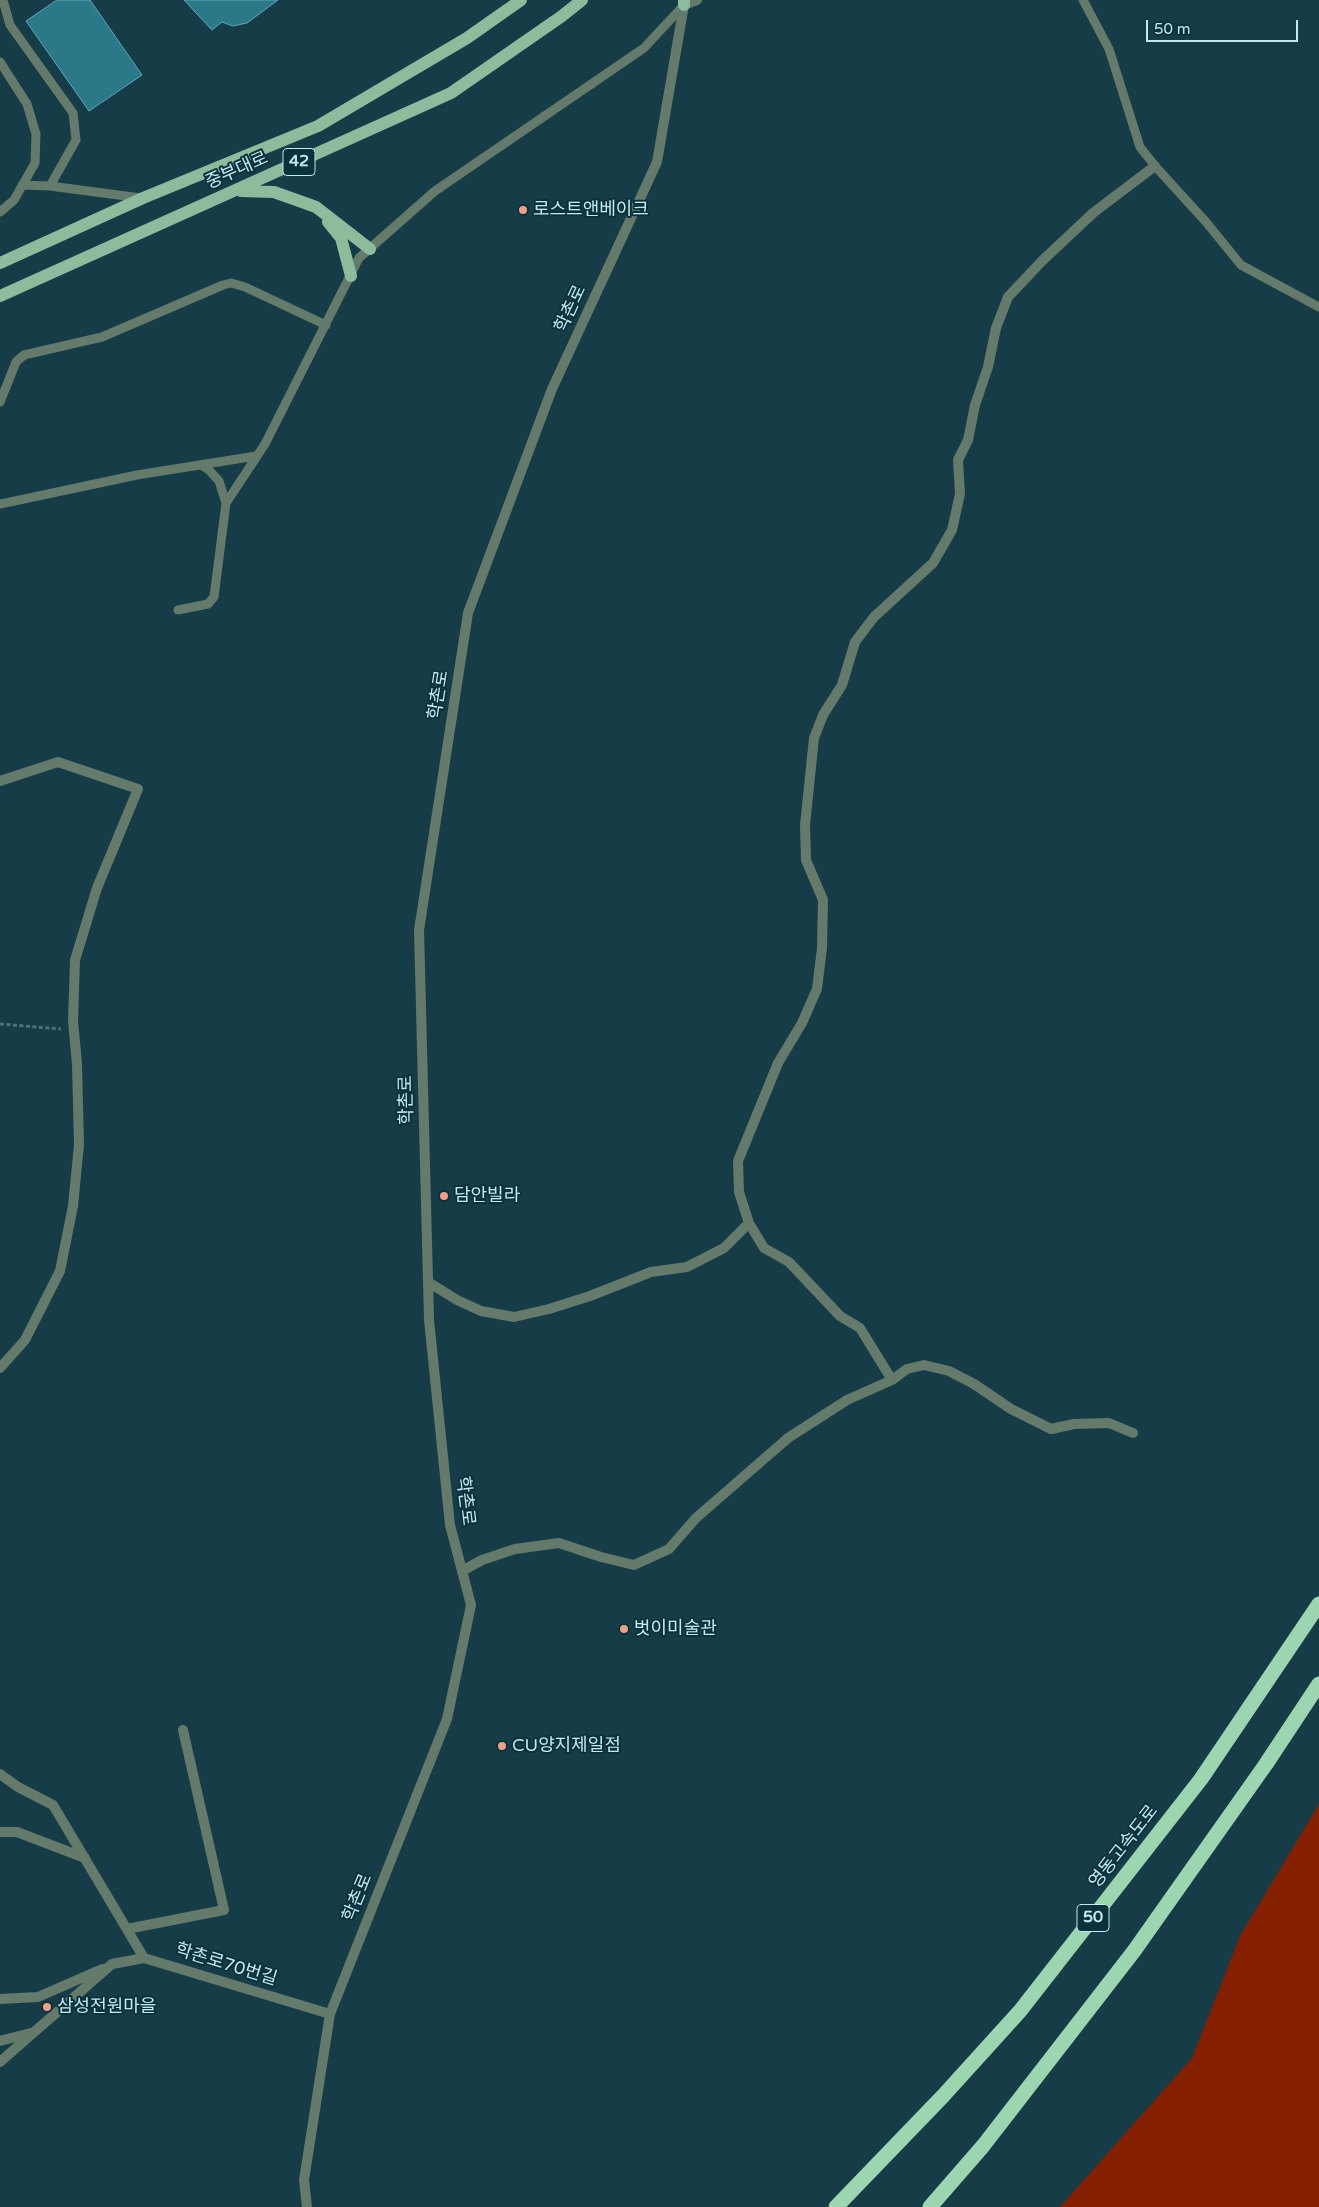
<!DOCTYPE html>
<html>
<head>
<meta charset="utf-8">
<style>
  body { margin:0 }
  #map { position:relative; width:1319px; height:2207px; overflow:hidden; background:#163d47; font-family:"Varela Round",sans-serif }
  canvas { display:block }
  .scale { position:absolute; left:1146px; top:20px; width:152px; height:22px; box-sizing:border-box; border:2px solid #c4e8f1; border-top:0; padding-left:6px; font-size:15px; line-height:18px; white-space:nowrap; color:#c4e8f1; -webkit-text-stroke:4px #09333c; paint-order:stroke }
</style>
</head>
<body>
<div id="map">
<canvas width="1319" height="2207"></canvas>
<div class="scale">50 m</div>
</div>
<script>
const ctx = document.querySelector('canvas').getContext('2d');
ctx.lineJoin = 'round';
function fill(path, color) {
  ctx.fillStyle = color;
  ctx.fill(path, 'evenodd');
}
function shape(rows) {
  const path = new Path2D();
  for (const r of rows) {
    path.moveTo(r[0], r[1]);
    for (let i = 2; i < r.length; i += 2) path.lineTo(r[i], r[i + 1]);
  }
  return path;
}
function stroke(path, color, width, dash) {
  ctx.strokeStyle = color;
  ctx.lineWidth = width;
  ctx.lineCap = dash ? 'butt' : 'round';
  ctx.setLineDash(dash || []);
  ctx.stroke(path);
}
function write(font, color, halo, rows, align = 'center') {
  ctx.font = font + ' "Varela Round","Noto Sans KR",sans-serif';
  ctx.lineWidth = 4;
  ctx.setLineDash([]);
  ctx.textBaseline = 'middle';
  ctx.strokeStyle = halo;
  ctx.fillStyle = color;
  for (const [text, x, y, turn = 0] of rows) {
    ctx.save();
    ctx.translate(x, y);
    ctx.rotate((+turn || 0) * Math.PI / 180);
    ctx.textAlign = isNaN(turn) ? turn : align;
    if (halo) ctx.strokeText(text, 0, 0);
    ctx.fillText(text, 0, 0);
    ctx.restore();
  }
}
fill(shape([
  [1319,1804,1319,2207,1060,2207,1192,2058,1240,1936]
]), '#842000');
const building = shape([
  [57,0,90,0,142,75,89,111,26,21,57,0],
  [184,0,278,0,247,23,233,26,222,22,212,30,184,0]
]);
fill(building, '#2b7889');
stroke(building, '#5ea7b9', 1);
stroke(shape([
  [0,1024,61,1029]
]), '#4c727c', 3, [4, 2.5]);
stroke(shape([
  [3,0,10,25,73,113,76,140,50,186],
  [1083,0,1109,49,1140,147,1155,166,1206,222,1241,265,1319,307],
  [0,62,27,104,36,134,35,163,14,200,0,212],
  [22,185,50,186,141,198],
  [0,402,16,362,24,355,102,337,223,285,231,283,245,287,326,325],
  [201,465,209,470,219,481,226,503],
  [0,504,137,475,256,456],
  [178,610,208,604,214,597,226,503,265,444,359,258,435,191,644,48,684,5]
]), '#647a6b', 9);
stroke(shape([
  [0,781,58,762,138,789,97,888,75,960,73,1021,77,1064,79,1145,73,1206,60,1271,25,1340,0,1368],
  [428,1282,457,1300,481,1311,514,1317,549,1309,590,1296,651,1272,687,1267,724,1248,749,1223],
  [892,1380,860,1328,840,1316,789,1262,764,1248,749,1223,739,1192,738,1161,778,1063,802,1023,817,989,822,948,823,900,806,860,805,825,814,738,823,715,842,685,855,642,874,617,933,563,952,530,960,494,958,460,968,440,975,405,988,367,996,328,1008,297,1042,261,1093,213,1155,166],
  [462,1571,482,1560,515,1549,559,1543,601,1557,634,1565,669,1549,696,1518,788,1438,847,1400,892,1380,907,1369,924,1365,949,1371,974,1384,1011,1409,1051,1429,1074,1424,1109,1423,1133,1433],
  [0,1774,18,1787,53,1805,144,1958],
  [0,1832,17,1832,85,1858],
  [127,1929,224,1910,183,1730],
  [0,1999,38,1997,102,1969],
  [0,2041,31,2033],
  [0,2062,112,1964,144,1958,330,2014]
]), '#647a6b', 10);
stroke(shape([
  [684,5,697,0],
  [307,2207,304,2180,330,2014,447,1719,471,1605,450,1525,429,1320,419,930,468,613,552,389,657,162,684,5]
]), '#647a6b', 10);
stroke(shape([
  [684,5,684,0],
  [241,191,274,192,316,207,370,249],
  [328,222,341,238,351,276],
  [0,263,143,198,318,126,467,38,521,0],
  [0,296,451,93,562,16,582,0]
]), '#8dbc9d', 12);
stroke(shape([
  [836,2207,943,2096,1020,2011,1201,1779,1319,1604],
  [930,2207,983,2146,1134,1951,1266,1764,1319,1684]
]), '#9dd5b1', 15);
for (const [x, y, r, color] of [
  [523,210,5,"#f49e87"],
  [444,1196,5,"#f49e87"],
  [624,1629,5,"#f49e87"],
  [502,1746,5,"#f49e87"],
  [47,2007,5,"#f49e87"]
]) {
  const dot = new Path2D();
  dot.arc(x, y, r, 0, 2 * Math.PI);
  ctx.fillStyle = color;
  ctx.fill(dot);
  stroke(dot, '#09333c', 2);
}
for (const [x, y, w] of [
  [299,162,32],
  [1093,1918,32]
]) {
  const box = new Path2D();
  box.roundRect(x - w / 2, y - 13.5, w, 27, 4);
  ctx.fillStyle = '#09333c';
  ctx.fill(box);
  stroke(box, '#c4e8f1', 1);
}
write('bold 16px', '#c4e8f1', null, [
  ["42",299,162],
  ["50",1093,1918]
]);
write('18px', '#c4e8f1', '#09333c', [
  ["중부대로",237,171,-24],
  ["학촌로",571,309,-65],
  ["학촌로",439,695,-81],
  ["학촌로",407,1100,-91],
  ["학촌로",465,1501,83],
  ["영동고속도로",1124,1847,-52],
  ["학촌로",358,1898,-68],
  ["학촌로70번길",226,1965,17]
]);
write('18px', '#c4e8f1', '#09333c', [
  ["로스트앤베이크",533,210],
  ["담안빌라",454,1196],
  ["벗이미술관",634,1629],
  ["CU양지제일점",512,1746],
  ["삼성전원마을",57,2007]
], 'left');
</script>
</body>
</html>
